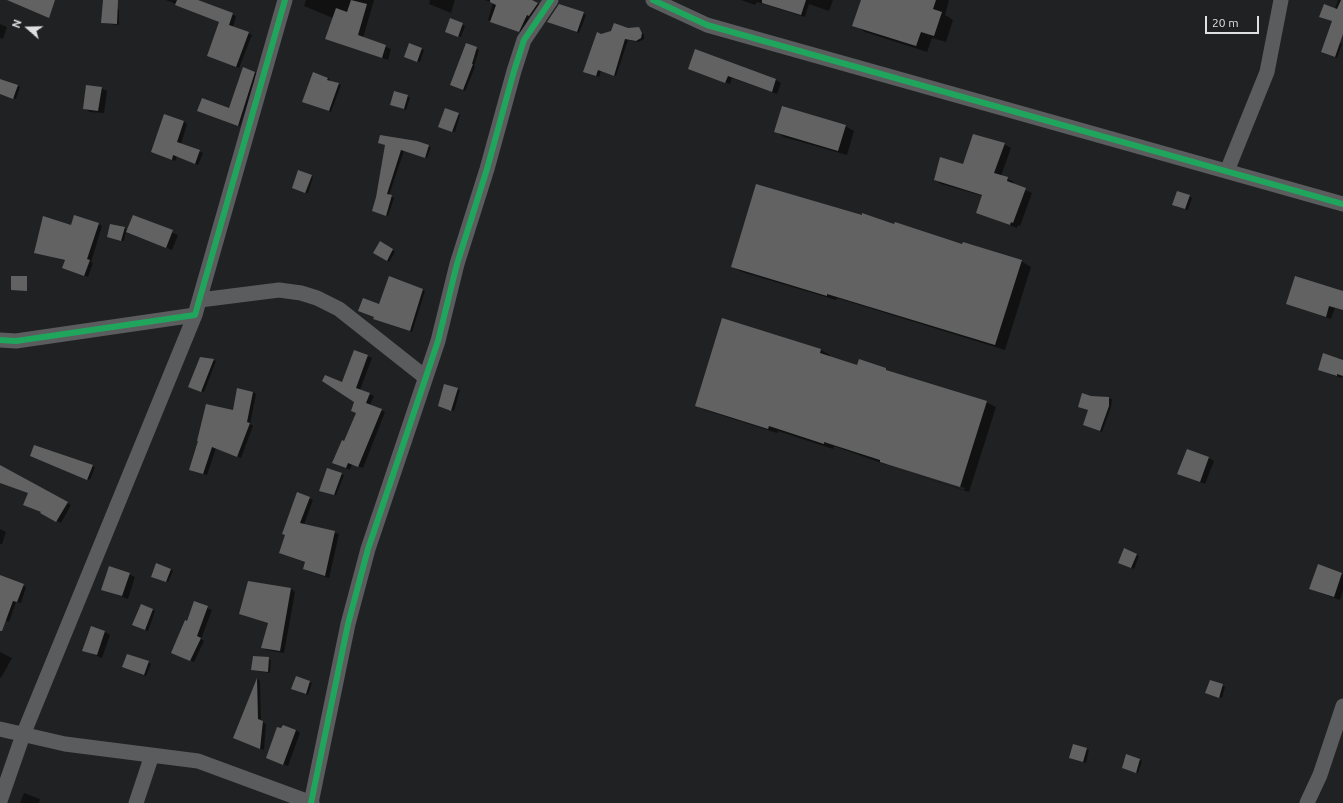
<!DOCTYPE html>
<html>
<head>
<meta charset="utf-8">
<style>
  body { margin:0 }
  #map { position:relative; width:1343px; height:803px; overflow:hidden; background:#202122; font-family:Ubuntu,sans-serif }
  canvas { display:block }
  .north { position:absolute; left:8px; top:8px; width:40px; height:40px; -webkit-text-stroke:3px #1f2023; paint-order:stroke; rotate:290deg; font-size:11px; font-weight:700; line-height:16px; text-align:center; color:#dfe0e2 }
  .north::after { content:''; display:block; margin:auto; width:14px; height:18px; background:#dfe0e2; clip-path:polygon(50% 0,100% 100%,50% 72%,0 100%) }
  .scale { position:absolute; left:1205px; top:16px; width:54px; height:18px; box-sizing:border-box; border:2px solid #dfe0e2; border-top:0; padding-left:5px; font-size:12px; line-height:14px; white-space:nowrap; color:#dfe0e2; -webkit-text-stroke:3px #1f2023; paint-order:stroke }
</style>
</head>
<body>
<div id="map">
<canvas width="1343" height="803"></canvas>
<div class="north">N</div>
<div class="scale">20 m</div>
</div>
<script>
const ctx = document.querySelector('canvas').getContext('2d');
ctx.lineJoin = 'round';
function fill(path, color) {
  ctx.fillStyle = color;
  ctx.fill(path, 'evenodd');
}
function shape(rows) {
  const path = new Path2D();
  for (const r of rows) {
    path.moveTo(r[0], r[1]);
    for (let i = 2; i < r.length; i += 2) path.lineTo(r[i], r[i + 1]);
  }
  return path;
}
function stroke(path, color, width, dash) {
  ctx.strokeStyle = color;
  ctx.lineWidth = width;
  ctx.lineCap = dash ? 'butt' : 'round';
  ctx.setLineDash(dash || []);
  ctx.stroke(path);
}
fill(shape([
  [166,0,195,0,236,16,233,27,252,35,239,68,208,56,220,22],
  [306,0,374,0,363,38,391,49,388,60,326,38,333,18,304,6],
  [430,0,455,0,451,13,429,4],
  [485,0,529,0,541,5,533,17,530,16,522,33,488,20,493,3],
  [741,0,833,0,829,11,809,4,805,17,757,2,755,5],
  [862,0,949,0,945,15,953,20,946,42,932,38,927,52,865,32,854,25],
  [1338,0,1343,0,1343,25,1320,16,1335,9],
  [559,5,586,15,579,33,551,23],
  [117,8,119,10,119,25,102,23],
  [451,20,465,26,461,37,449,33],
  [0,24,7,27,3,39,0,38],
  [639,28,644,35,644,39,639,42,628,40,616,76,601,71,599,77,587,73,600,35],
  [1340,43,1342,44,1337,58,1324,53],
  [410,44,424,50,420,62,408,58],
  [467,45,479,50,474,66,475,67,465,91,451,85],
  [695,51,776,80,781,83,777,94,732,78,730,84,694,71,689,68],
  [255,72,257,74,240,126,201,112,229,109],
  [314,73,328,78,330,80,329,82,341,85,331,112,306,103],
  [18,86,20,87,16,99,4,95],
  [101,88,107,91,104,113,90,112,84,108],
  [407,96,410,98,406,110,391,105],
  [458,114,460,115,455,132,442,128],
  [183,121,187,124,181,144,203,153,198,165,177,156,175,161,152,152],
  [845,126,854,131,847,155,784,137,776,132],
  [1004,144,1011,148,1001,176,1014,182,1013,185,1032,193,1020,226,1018,225,1017,228,977,212,983,196,941,184,935,180],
  [386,145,431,147,427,158,404,151,389,195,394,198,388,216,373,211],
  [312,176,313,177,308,193,306,193],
  [1189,196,1192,198,1188,210,1176,206],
  [134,216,178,235,172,250,126,231,124,241,108,237,124,228,128,230],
  [98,224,102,226,91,262,93,263,88,277,67,269,66,261,35,252,72,226],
  [895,225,1021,261,1031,267,1005,350,837,298,836,300,742,272,733,267],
  [380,243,395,252,389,262,374,253],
  [389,277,425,291,412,332,374,319],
  [1343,292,1343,309,1335,308,1331,319,1287,304],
  [723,320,821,350,830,355,830,357,857,366,859,360,894,373,986,402,996,407,969,492,888,466,964,490,965,488,884,462,887,465,834,446,833,449,778,431,777,433,705,410,696,405],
  [355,351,372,358,360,390,374,396,370,405,385,412,363,468,352,464,350,470,334,463,357,413,355,402,343,383],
  [214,360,216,361,204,392,192,388],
  [1343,361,1343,376,1341,378,1319,370],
  [445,385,460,390,454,411,441,407],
  [253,392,256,394,250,424,253,426,241,458,216,448,207,475,193,471,234,411],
  [1091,397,1112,399,1111,407,1102,432,1084,425,1089,410],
  [34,446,95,467,90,480,33,457],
  [1209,458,1214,461,1205,484,1184,476],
  [2,467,71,505,61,523,42,512,24,505,29,493,0,482],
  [341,474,344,475,336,495,322,491],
  [309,498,313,500,304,525,339,534,329,578,308,571,304,569,306,563,280,553],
  [0,529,6,532,2,544,0,544],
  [1124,549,1139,556,1134,569,1122,564],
  [1318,565,1343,574,1343,590,1340,600,1310,589],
  [171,569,173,571,168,582,155,578],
  [129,574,135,577,128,599,103,589],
  [0,576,26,587,21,603,16,602,9,622,0,618],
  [291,589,295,592,284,653,267,650,262,648,268,623,240,614],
  [195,603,212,610,201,639,204,641,194,662,172,653,187,622],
  [141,605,155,611,148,631,136,626],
  [105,632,110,635,102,658,84,650],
  [0,652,12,658,1,678,0,677],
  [253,657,271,660,270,673,252,670],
  [148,662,151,664,146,676,123,667],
  [296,677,312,683,308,695,294,690],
  [257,679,260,681,261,722,266,724,264,750,234,738],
  [1211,681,1225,687,1222,698,1209,694],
  [296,730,300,733,288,766,267,758],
  [1074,745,1089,750,1086,763,1073,759],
  [1139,759,1142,761,1138,773,1123,768],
  [24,793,40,799,39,803,20,803]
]), '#0007');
fill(shape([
  [7,0,55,0,49,18],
  [103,0,118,0,117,24,101,23],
  [177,0,198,0,233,13,229,25,249,32,236,67,207,56,219,22,175,5],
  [351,0,367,4,358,35,386,45,382,58,325,39,336,8,347,12],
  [490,0,532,0,538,3,529,16,527,15,519,32,490,22,496,5,490,2],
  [762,0,806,0,801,15,762,3],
  [861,0,936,0,933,9,942,12,934,36,921,32,916,46,852,26],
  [1341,0,1343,0,1343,34,1335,57,1321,52,1332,21,1319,17,1324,4,1337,9],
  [559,4,584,12,577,32,547,22],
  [450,18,463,23,458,37,445,32],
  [614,23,628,28,639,27,642,33,641,38,636,41,625,39,614,76,598,70,596,76,583,72,597,32,601,34,611,31],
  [409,43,422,48,417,62,404,57],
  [466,43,477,47,472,64,473,64,463,90,450,85],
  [695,49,776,79,772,92,728,76,725,83,688,69],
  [243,67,255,72,238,126,197,111,202,98,229,108],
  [313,72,328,78,327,80,339,83,329,111,302,102],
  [0,79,18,85,13,99,0,94],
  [86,85,102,87,98,111,83,109],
  [394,91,408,95,404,109,390,105],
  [782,106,846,125,838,151,774,132],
  [445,108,459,113,452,132,438,127],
  [164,114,184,121,177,142,200,150,195,164,173,155,172,160,151,152],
  [973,134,1005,143,994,173,1008,177,1007,181,1026,188,1013,223,1011,222,1010,225,976,213,982,195,934,180,940,157,963,164],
  [380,135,417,141,429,145,425,158,401,150,387,194,392,195,386,216,372,211,376,197,385,145,378,143],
  [298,170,312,175,305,193,292,188],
  [756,184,862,215,862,213,894,224,895,222,962,244,963,242,1022,260,995,345,827,294,827,296,731,267],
  [1177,191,1190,195,1185,209,1172,205],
  [74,215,99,223,87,259,90,260,84,276,62,268,65,260,34,253,43,216,71,225],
  [133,215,173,230,166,248,126,232],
  [110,224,125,227,121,241,107,237],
  [380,241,393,249,387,261,373,253],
  [11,276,27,276,27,291,11,290],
  [389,276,423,289,410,331,373,319,374,317,358,311,363,298,379,304],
  [1295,276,1343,291,1343,310,1329,306,1326,317,1286,304],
  [722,318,821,349,820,353,857,365,859,359,886,368,886,370,987,401,960,487,880,462,880,460,824,442,824,444,769,426,768,429,695,406],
  [354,350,368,355,356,388,370,393,366,403,382,409,358,467,348,463,346,468,332,463,342,440,344,441,356,413,351,411,354,402,322,381,325,375,342,382],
  [1323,353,1343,360,1343,376,1337,374,1337,376,1318,370],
  [200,357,214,359,201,392,188,387],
  [444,384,458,388,451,411,438,406],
  [237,388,253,392,247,422,250,423,237,457,212,447,203,474,189,470,198,441,197,441,206,404,233,410],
  [1082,393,1091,396,1109,397,1109,406,1100,431,1083,425,1088,410,1078,407],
  [34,445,93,465,87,480,30,456],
  [1187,449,1209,457,1200,482,1177,474],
  [0,465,68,502,56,522,40,513,41,512,23,505,28,493,0,483],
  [327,468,342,473,334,495,319,491],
  [297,492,310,497,300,523,335,531,325,576,303,569,305,562,279,553,285,535,282,534],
  [1124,548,1137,554,1131,568,1118,563],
  [156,563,171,569,166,582,151,577],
  [1318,564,1342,573,1334,597,1309,589],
  [109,566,130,573,122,596,101,590],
  [0,575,24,584,17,602,13,601,2,631,0,631],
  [248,581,291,588,280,651,261,648,268,623,239,614],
  [194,601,208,606,197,636,201,638,190,661,171,653,185,620,187,621],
  [141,604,153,609,145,630,132,625],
  [91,626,105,631,97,655,82,651],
  [127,654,149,661,144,675,122,667],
  [253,656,269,657,268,672,251,670],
  [296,676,310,681,306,694,291,689],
  [257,678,258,719,263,721,260,749,233,738],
  [1210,680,1223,684,1219,698,1205,693],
  [283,725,296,730,283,765,266,758,277,727,281,728],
  [1073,744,1087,748,1083,762,1069,758],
  [1126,754,1140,759,1136,773,1122,768]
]), '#626263');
stroke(shape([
  [653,0,707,25,1343,204],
  [1227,171,1267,72,1281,0],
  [200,300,279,290,301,293,317,298,339,309,425,377],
  [0,340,16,341,195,315,285,0],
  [0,729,65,744,198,761,312,803],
  [0,801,23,735,195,315],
  [136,803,152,755],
  [311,803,348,624,368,549,438,341,457,264,487,169,514,71,524,40,551,0],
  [1307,803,1320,775,1343,706]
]), '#5b5c5d', 15);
stroke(shape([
  [653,0,707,25,1343,204],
  [0,340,16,341,195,315,285,0],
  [311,803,348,624,368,549,438,341,457,264,487,169,514,71,524,40,551,0]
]), '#20a55d', 6);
</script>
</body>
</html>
